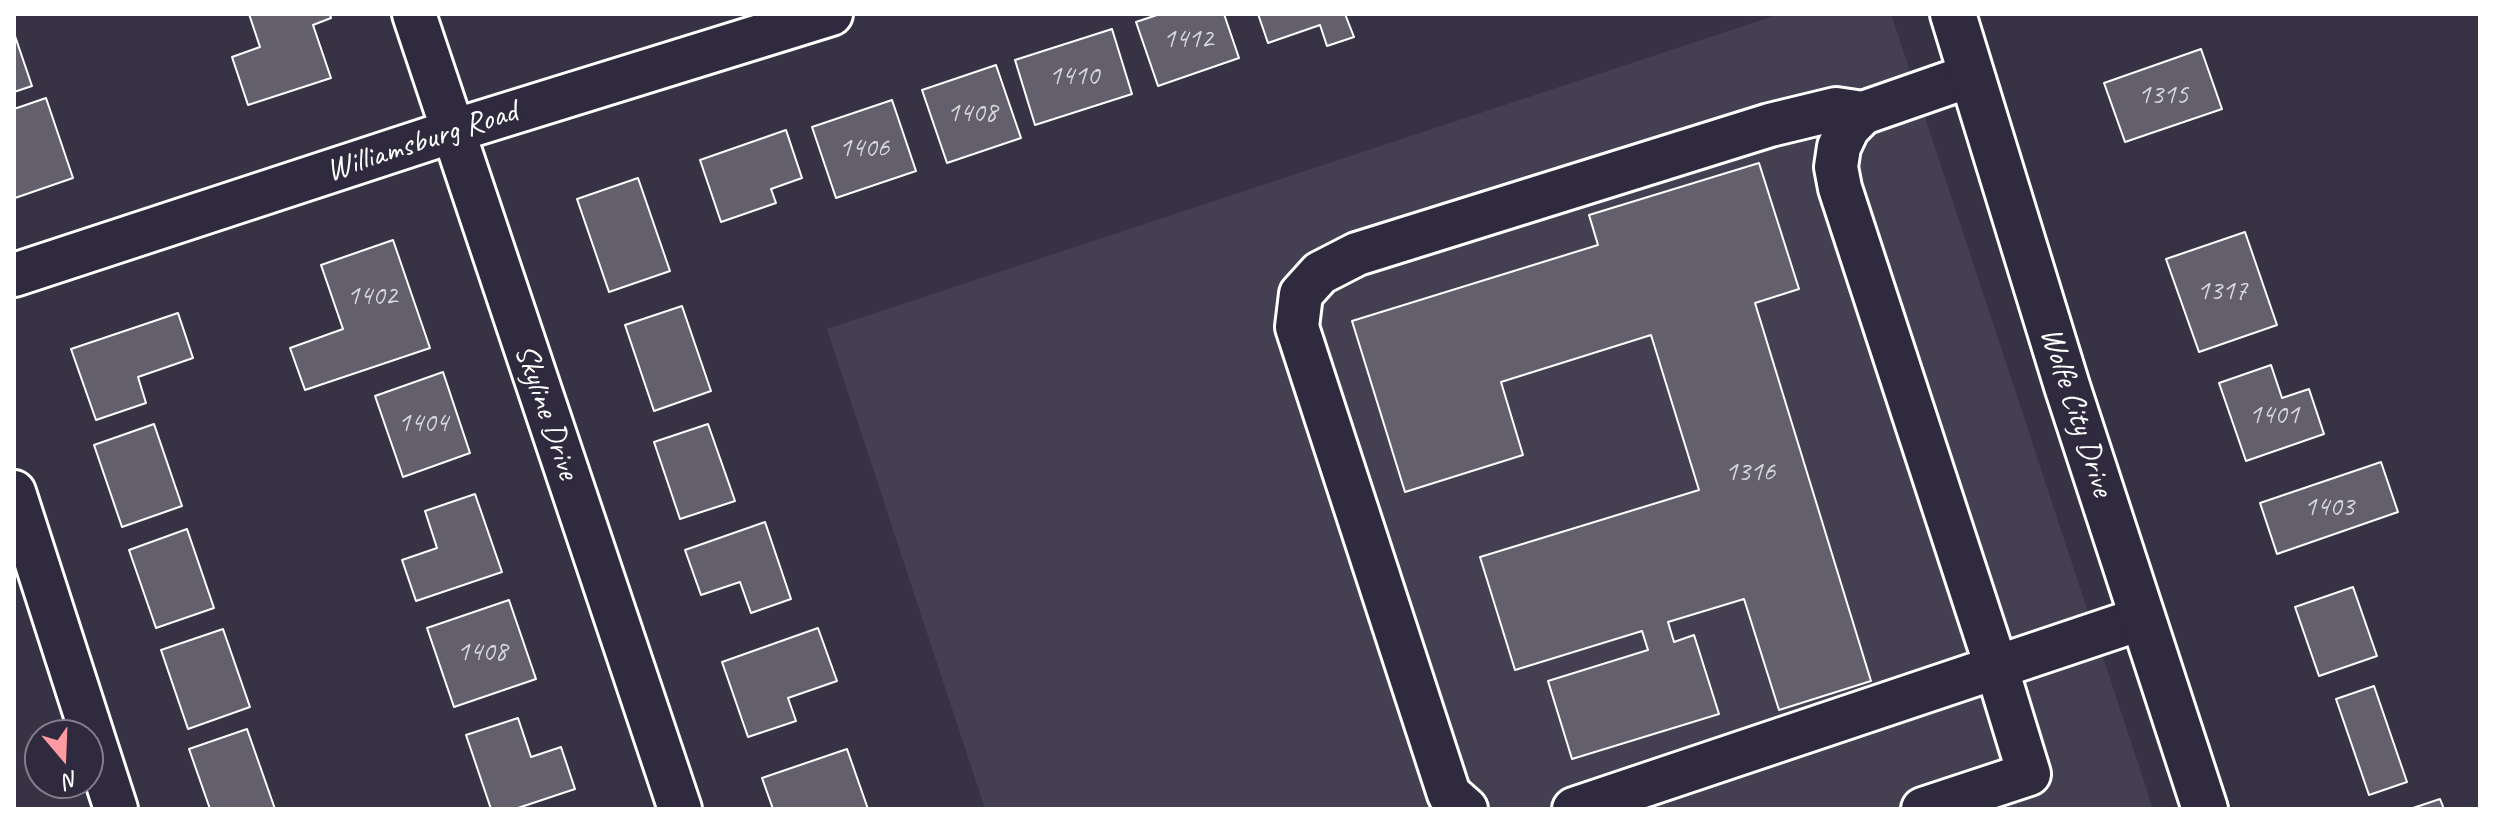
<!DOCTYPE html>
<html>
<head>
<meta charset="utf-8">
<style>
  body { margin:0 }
  #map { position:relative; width:2494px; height:823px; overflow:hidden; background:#373345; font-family:Caveat,sans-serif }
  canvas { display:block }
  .frame { position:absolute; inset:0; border:16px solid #fff; pointer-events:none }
  .north { position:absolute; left:24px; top:719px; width:80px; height:80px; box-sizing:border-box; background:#2f2a3d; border:2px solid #827f8b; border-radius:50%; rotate:161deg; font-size:22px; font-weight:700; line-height:32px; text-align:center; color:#fff }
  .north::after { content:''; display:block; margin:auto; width:28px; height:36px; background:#ff9aa2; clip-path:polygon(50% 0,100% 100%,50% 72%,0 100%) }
</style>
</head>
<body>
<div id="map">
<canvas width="2494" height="823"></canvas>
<div class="frame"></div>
<div class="north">N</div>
</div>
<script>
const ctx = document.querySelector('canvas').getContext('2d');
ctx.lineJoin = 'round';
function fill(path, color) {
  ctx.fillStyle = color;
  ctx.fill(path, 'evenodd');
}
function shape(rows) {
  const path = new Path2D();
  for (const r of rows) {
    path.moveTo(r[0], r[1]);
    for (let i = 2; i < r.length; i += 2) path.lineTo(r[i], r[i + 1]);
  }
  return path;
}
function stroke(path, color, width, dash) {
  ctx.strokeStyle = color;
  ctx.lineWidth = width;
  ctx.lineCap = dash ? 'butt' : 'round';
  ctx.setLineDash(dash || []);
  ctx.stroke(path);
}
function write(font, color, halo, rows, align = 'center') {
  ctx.font = font + ' Caveat,sans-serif';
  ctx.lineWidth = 6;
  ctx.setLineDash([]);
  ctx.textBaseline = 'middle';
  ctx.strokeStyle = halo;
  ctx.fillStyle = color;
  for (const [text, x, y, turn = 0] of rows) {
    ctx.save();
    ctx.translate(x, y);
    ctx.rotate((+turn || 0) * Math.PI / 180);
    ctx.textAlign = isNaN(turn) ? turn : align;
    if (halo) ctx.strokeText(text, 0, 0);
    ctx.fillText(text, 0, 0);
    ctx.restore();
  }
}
fill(shape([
  [1780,14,1891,14,2153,809,985,809,827,329]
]), '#444051');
const building = shape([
  [249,14,330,14,331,18,313,25,331,78,248,105,232,57,260,47,249,14],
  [1160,14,1224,14,1239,58,1158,86,1136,22,1160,14],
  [1258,14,1345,14,1354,37,1327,46,1320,25,1268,43,1258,14],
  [1112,29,1132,94,1035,125,1015,60,1112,29],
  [14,33,32,86,14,92,14,33],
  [2201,49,2222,109,2125,142,2104,83,2201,49],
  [996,65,1021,138,947,163,922,90,996,65],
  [46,98,73,178,15,198,14,109,46,98],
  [892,100,916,171,836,198,812,127,892,100],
  [786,130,802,178,771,189,776,203,721,222,700,160,786,130],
  [1759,163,1799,289,1755,303,1871,681,1779,710,1744,599,1668,622,1674,642,1694,635,1719,714,1572,759,1548,681,1648,650,1642,631,1515,670,1480,557,1699,490,1651,335,1501,382,1523,455,1405,492,1352,321,1598,245,1589,215,1759,163],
  [638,178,670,271,609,292,577,199,638,178],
  [2245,232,2277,325,2199,352,2166,259,2245,232],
  [393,240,430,348,305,390,290,348,343,329,321,265,393,240],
  [682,306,711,391,654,411,625,325,682,306],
  [178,313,193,358,138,377,146,403,96,420,71,349,178,313],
  [2271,365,2282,398,2309,389,2324,434,2246,461,2219,383,2271,365],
  [443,372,470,453,403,477,375,396,443,372],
  [154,424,182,506,122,527,94,445,154,424],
  [708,424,735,501,680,519,654,442,708,424],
  [2381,462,2398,512,2277,554,2260,503,2381,462],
  [475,494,502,572,416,601,402,560,437,548,425,511,475,494],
  [765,522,791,599,751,613,740,582,701,595,685,550,765,522],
  [187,529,214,608,156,628,129,550,187,529],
  [2353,587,2377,656,2319,676,2295,607,2353,587],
  [509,600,536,679,454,707,427,628,509,600],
  [818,628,837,681,788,698,796,721,748,737,722,662,818,628],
  [223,629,250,707,188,729,161,650,223,629],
  [2374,686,2407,782,2369,795,2336,699,2374,686],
  [518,718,531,757,561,747,575,789,515,809,491,809,466,735,518,718],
  [247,729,275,809,210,809,189,749,247,729],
  [847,749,868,809,773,809,762,778,847,749],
  [2440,799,2444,809,2410,809,2440,799]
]);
fill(building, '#635f6d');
stroke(building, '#fff', 2);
const minor = shape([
  [414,14,680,809],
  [1863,113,1848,128,1839,147,1836,167,1840,188,1996,666,2029,774,1923,809],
  [14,275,453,131,831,14],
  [14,492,116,809],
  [1466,809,1449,794,1297,327,1301,294,1320,273,1357,254,1770,125,1836,109,1863,113,1972,75],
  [1574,809,2143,618]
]);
const major = shape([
  [1953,14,2067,386,2205,809]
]);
stroke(minor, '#fff', 48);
stroke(major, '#fff', 50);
stroke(minor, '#2f2a3d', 42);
stroke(major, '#2f2a3d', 44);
write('28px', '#d8d7da', null, [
  ["1412",1188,40],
  ["1410",1074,77],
  ["1315",2163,96],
  ["1408",972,114],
  ["1406",864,149],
  ["1317",2222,292],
  ["1402",372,297],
  ["1401",2274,416],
  ["1404",423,424],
  ["1316",1750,473],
  ["1403",2329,508],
  ["1408",482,653]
]);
write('32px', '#fff', '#2f2a3d', [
  ["Williamsburg Road",422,142,-18],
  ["Skyline Drive",546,412,71],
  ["Wolfe City Drive",2076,412,72]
]);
</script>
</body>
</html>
